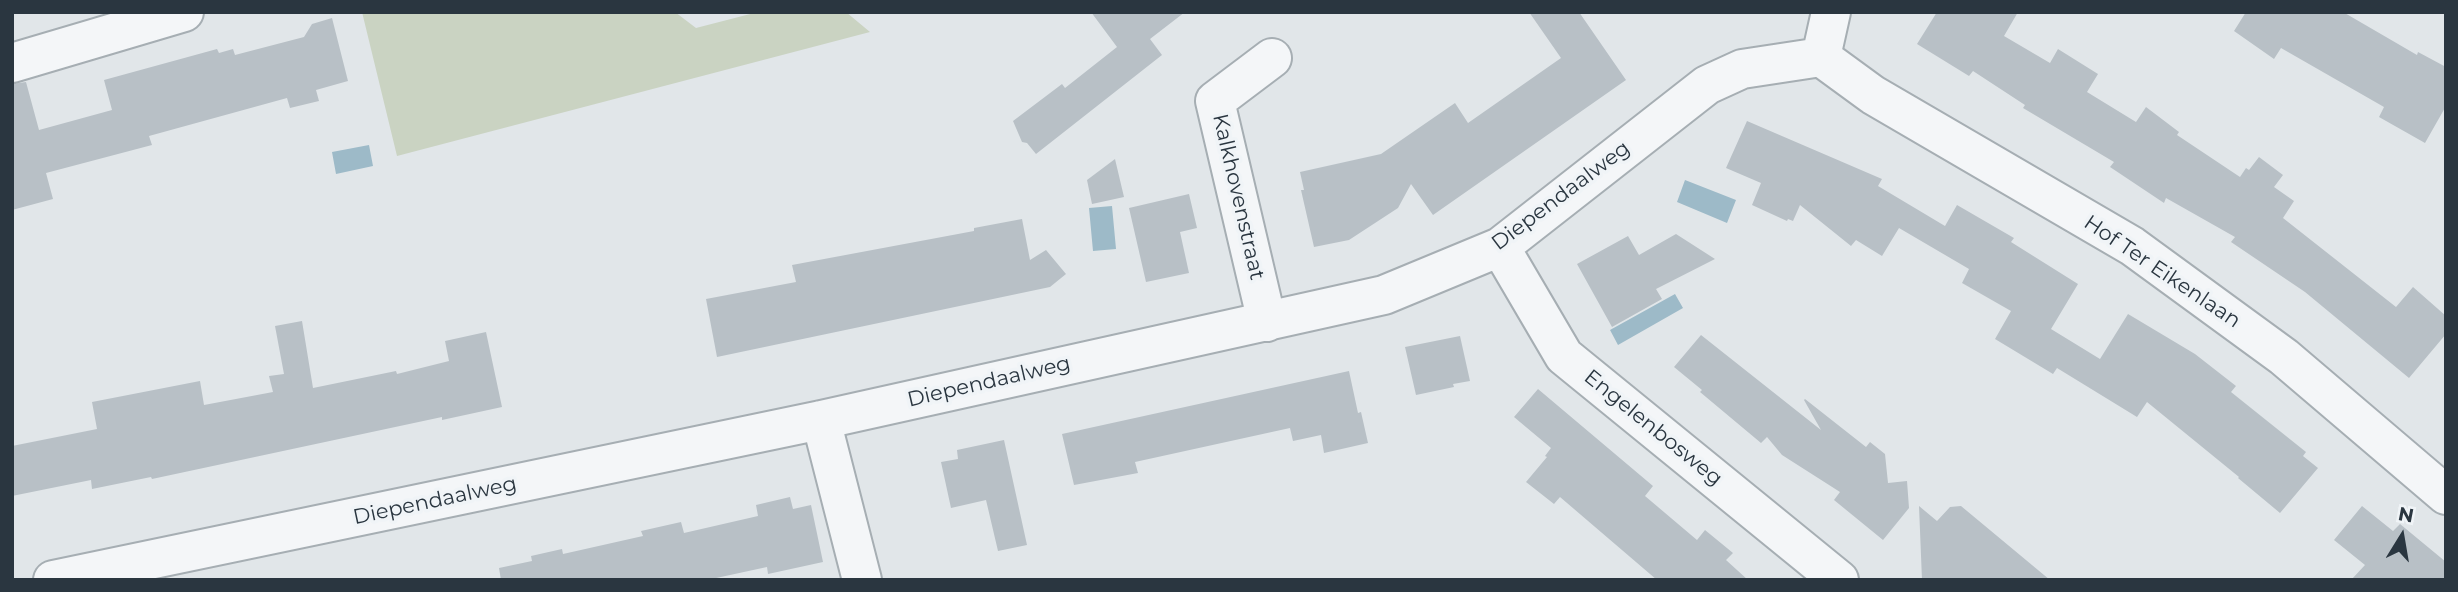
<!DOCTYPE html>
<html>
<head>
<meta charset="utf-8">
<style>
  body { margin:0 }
  #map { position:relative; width:2458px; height:592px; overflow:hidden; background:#e1e6e9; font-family:Montserrat,sans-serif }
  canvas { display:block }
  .frame { position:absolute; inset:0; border:14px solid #2a3640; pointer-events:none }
  .north { position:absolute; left:2367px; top:501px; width:70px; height:70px; -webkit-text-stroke:5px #f0f4f7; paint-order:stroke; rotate:11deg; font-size:19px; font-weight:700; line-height:28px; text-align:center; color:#2a3640 }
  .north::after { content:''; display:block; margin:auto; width:24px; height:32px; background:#2a3640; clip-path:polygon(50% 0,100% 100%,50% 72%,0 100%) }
</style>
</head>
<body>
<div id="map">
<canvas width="2458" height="592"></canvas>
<div class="frame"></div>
<div class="north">N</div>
</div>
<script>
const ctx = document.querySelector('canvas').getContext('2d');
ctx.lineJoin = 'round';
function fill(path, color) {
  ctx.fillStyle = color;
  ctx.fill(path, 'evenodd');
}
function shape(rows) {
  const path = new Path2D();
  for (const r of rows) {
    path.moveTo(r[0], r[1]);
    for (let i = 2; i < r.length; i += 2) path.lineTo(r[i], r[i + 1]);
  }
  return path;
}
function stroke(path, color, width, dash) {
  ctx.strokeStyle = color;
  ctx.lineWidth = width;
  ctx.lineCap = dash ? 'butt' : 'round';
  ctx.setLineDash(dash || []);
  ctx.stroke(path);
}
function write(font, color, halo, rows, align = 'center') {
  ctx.font = font + ' Montserrat,sans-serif';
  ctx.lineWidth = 7;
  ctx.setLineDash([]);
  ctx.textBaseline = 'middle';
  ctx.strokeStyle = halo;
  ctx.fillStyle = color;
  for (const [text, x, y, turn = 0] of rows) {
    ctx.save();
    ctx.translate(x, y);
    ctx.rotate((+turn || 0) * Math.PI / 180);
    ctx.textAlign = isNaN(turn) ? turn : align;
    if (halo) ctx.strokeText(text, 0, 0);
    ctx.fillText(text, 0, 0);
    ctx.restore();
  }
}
fill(shape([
  [362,12,675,12,696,28,758,12,846,12,870,32,397,156]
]), '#cad3c2');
fill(shape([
  [369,145,373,166,336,174,332,152],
  [1685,180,1736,200,1727,223,1677,202],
  [1112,206,1116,249,1093,251,1089,208],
  [1675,294,1683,308,1618,345,1610,330]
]), '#9dbac8');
fill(shape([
  [1091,12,1185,12,1150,39,1162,55,1036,154,1027,143,1022,142,1013,121,1062,84,1065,88,1117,47],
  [1529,12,1579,12,1626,80,1433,215,1411,184,1398,208,1349,240,1314,247,1301,190,1304,190,1300,172,1381,154,1455,103,1468,123,1561,58],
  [1937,12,2018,12,2004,36,2050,63,2058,49,2098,74,2087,92,2136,122,2146,107,2179,132,2177,135,2240,177,2246,168,2249,170,2259,157,2283,175,2274,187,2294,201,2283,218,2396,307,2413,287,2446,316,2446,334,2409,378,2305,292,2231,242,2235,237,2166,198,2164,203,2110,167,2114,162,2023,108,2025,105,1973,71,1969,76,1917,44],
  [2246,12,2343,12,2417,55,2418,52,2446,67,2446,106,2425,143,2379,117,2384,107,2281,48,2274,59,2234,31],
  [332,18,348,81,316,90,319,101,290,108,287,98,149,136,152,145,46,173,53,199,12,210,12,84,26,82,39,130,112,110,104,80,217,49,219,53,233,49,235,55,304,37,312,24],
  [1747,121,1882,179,1878,186,1945,226,1957,205,2014,238,2011,242,2078,284,2051,329,2100,359,2128,314,2195,354,2236,386,2231,392,2306,452,2303,456,2318,468,2280,513,2238,478,2239,477,2147,402,2137,417,2057,368,2053,374,1995,339,2011,311,1962,283,1969,269,1899,228,1882,256,1856,240,1851,246,1800,205,1793,221,1788,219,1787,221,1752,205,1761,183,1726,168],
  [1115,159,1124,197,1092,204,1087,180],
  [1189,194,1197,228,1180,232,1189,273,1146,282,1129,208],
  [1022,219,1030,260,1046,250,1066,274,1050,287,717,357,706,299,796,282,792,265,974,231,974,228],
  [1676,234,1715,259,1656,289,1662,299,1612,327,1577,264,1628,236,1639,255],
  [302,321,313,388,396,371,397,374,449,361,445,341,486,332,502,407,442,420,442,417,152,479,151,477,92,489,91,480,12,496,12,446,97,429,92,402,200,381,204,405,273,392,269,376,284,374,275,326],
  [1701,335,1821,430,1804,400,1805,399,1866,447,1870,442,1885,454,1888,483,1907,481,1909,508,1883,540,1834,500,1840,492,1782,455,1767,437,1761,443,1700,392,1702,390,1674,367],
  [1460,336,1470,381,1453,384,1454,387,1416,395,1405,347],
  [1349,371,1358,413,1361,412,1368,443,1324,453,1321,435,1293,441,1290,428,1135,462,1138,473,1074,485,1062,434],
  [1538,389,1653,486,1645,496,1697,540,1705,530,1733,553,1726,560,1748,580,1657,580,1560,497,1554,504,1526,482,1547,457,1545,456,1551,448,1514,417],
  [1004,440,1027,545,998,551,986,500,951,508,941,462,958,459,957,450],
  [790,497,793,509,811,505,823,562,768,574,767,567,707,580,501,580,499,568,532,561,531,556,562,549,563,554,643,536,641,531,681,522,684,533,758,516,756,505],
  [1919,506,1937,521,1950,507,1961,506,2050,580,1922,580],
  [2362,506,2393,531,2400,524,2446,562,2446,580,2351,580,2365,565,2334,540]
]), '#b8c0c6');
const minor = shape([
  [1821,57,1873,95,2132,246,2284,357,2446,495],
  [1821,57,1831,12],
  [12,63,184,12],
  [1500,247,1564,356,1839,580],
  [1267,322,1215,101,1272,58],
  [821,420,862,580],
  [53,580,821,420,1384,295,1500,247,1707,85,1742,69,1821,57]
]);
stroke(minor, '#a6aeb3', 42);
stroke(minor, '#f4f6f8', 38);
write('21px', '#2a3640', '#f0f4f7', [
  ["Diependaalweg",1561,196,-37],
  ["Kalkhovenstraat",1238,197,77],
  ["Hof Ter Eikenlaan",2162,272,34],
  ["Diependaalweg",989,382,-13],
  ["Engelenbosweg",1653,428,39],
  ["Diependaalweg",435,501,-12]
]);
</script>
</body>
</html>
